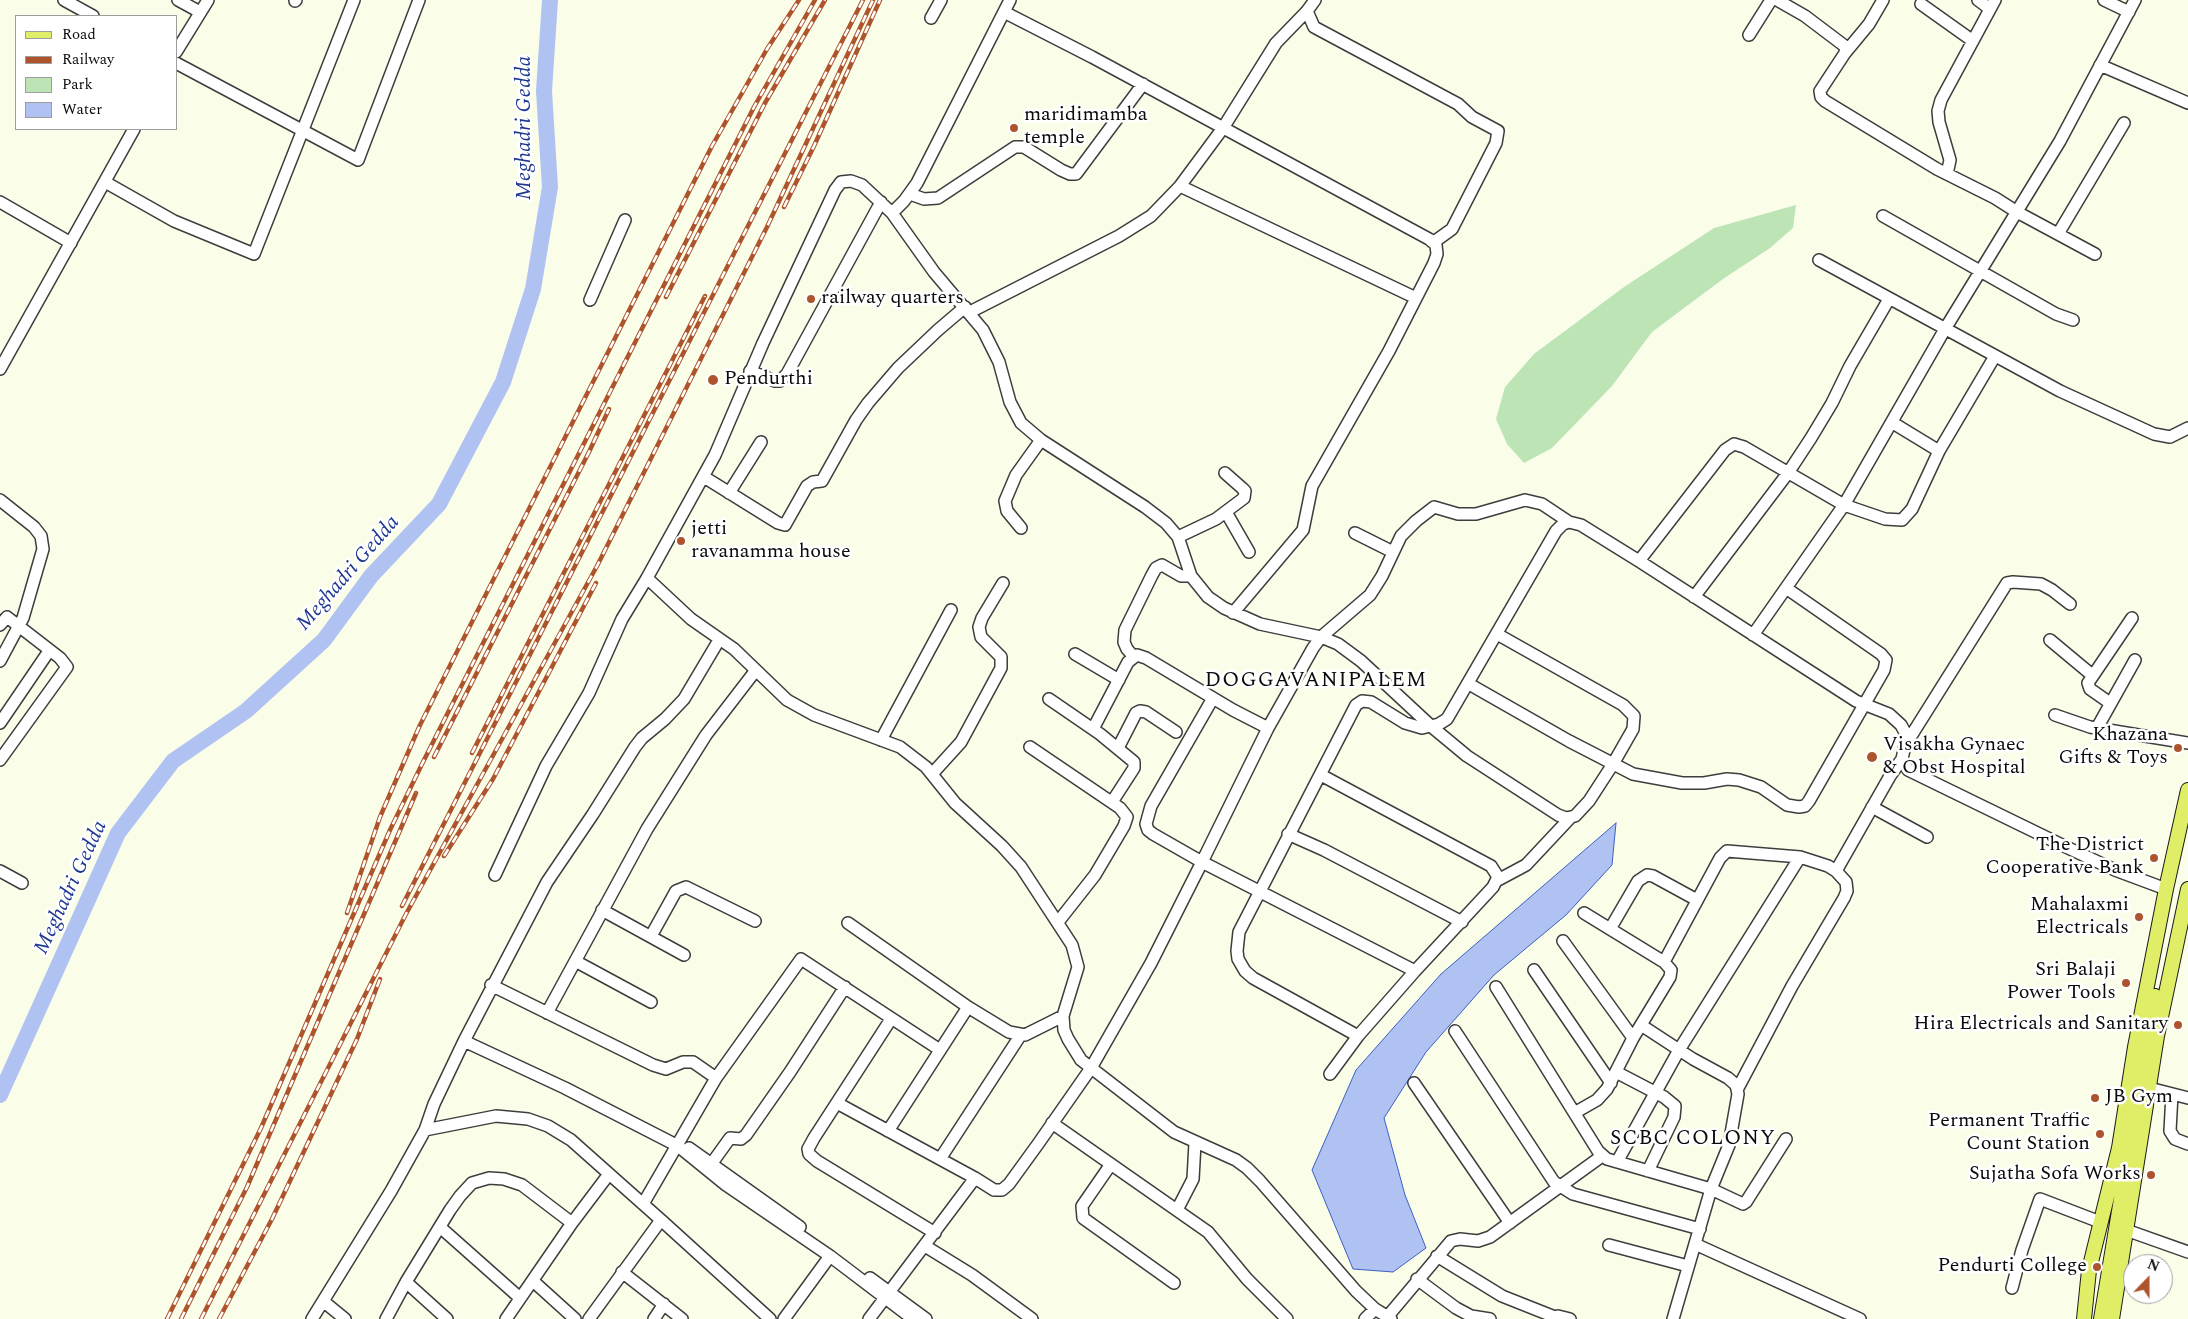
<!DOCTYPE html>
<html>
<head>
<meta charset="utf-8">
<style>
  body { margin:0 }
  #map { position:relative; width:2188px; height:1319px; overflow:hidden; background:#fafde8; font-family:Spectral,serif }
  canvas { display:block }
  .legend { position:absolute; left:15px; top:15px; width:162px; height:115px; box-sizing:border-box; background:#fff; border:1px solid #9d9d9d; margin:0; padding:6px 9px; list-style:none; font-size:15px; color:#0a0a0a }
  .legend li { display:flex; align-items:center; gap:10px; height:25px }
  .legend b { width:25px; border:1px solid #9d9d9d }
  .north { position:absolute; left:2123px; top:1254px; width:50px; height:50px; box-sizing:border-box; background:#fff; border:1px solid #9d9d9d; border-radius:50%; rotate:22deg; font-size:14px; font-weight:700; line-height:20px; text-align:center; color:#0a0a0a }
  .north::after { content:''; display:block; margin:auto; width:18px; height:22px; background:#ae542d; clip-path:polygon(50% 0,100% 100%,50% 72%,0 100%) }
</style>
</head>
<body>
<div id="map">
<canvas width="2188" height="1319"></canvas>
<ul class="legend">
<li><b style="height:6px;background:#e0ee67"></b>Road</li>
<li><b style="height:6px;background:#ae542d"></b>Railway</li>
<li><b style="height:14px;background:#bde4b5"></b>Park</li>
<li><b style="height:14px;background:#b0c2f1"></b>Water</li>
</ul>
<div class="north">N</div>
</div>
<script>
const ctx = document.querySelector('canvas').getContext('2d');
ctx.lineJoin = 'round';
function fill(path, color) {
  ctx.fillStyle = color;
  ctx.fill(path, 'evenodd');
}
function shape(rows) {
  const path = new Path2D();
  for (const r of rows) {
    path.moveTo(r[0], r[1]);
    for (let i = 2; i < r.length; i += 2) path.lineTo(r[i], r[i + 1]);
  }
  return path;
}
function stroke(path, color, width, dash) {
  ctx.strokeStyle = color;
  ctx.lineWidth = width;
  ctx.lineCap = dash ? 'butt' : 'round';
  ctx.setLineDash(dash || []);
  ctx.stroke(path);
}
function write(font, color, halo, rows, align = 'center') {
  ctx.font = font + ' Spectral,serif';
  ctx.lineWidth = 5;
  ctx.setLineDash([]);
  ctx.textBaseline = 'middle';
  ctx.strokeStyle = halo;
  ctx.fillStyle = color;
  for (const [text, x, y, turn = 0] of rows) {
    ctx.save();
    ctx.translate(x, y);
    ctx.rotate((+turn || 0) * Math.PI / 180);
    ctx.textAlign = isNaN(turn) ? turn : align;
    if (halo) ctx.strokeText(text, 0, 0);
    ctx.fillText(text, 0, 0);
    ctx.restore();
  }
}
fill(shape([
  [1796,205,1793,228,1770,248,1723,279,1652,332,1612,386,1552,448,1524,463,1507,444,1496,419,1505,387,1534,354,1624,287,1714,228]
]), '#bde4b5');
const water = shape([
  [1616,823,1612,865,1566,915,1494,975,1426,1052,1384,1118,1405,1195,1426,1248,1393,1272,1353,1269,1312,1170,1356,1070,1441,974,1616,823]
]);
fill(water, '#b0c2f1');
stroke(water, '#3d5fc2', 1);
stroke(shape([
  [0,1095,118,833,173,761,246,711,324,640,371,576,439,504,503,382,533,289,550,187,544,91,550,0]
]), '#b0c2f1', 16);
const minor = shape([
  [64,0,93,16],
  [178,0,200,12],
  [1777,0,1805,16,1846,47,1845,53,1820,91,1821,97,1825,101,1937,169,1995,198,2017,212,2095,254],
  [1978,0,1990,9],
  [2104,0,2129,12],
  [295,1,296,0],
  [1921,4,1973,41],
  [1307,11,1314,27,1458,104,1472,117,1498,131,1496,143,1452,229,1434,242],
  [1004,12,1092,57,1429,239,1436,245,1437,254,1434,263,1389,351,1312,486,1303,530,1233,613],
  [931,18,941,0],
  [1749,35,1771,0],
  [176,52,208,0],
  [1845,53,1869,24,1883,0],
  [176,63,358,160,419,0],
  [2100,65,2188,103],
  [1947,174,1950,160,1939,122,1938,111,1941,100,1995,0],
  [105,182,174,221,254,254,354,0],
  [1180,186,1416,298],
  [910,194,924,199,938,198,1015,147,1024,147,1061,170,1070,174,1076,174,1143,84],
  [0,202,71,243],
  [892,213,904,201,917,183,1010,0],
  [1883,216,2056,314,2073,320],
  [2058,234,2124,123],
  [1819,260,2060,391,2154,434,2170,437,2188,428],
  [590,300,625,220],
  [970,312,1119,236,1151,216,1180,186,1223,128,1276,43,1307,11,1315,0],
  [0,369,134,129],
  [750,371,775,381,780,381,787,374,881,202],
  [1893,423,1939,451],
  [704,477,778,523,785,525,807,486,813,482,822,481,856,420,868,403,898,368,938,330,965,307],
  [729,493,761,442],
  [0,500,34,527,41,536,43,549,23,618,0,661],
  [1226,512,1249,552],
  [1021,528,1007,511,1005,501,1016,475,1041,440],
  [1355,533,1393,552],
  [1178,537,1216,519,1244,498,1245,491,1242,488,1225,473],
  [1639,561,1725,450,1734,444,1744,447,1844,505,1885,519,1902,520,1912,509,1939,451,1995,356],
  [1694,597,1788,473,1811,438,1832,403,1850,366,1889,299],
  [0,625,7,617,60,658,67,667,0,760],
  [1753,635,1844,505,1945,329,2060,141,2135,0],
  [2050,640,2092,675],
  [1075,654,1119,680],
  [1134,657,1127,649,1124,642,1125,630,1152,575,1156,568,1162,565,1181,576,1191,576],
  [1469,684,1569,741,1633,774,1682,783,1704,783,1727,779,1739,780,1761,787,1787,805,1799,807,1805,806,1809,801,1884,670,1886,660,1881,654,1786,588],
  [1213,698,1151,806,1146,824,1148,830,1153,834,1202,862,1268,728,1313,648,1321,637,1370,595,1382,576,1401,536,1416,521,1434,507,1458,514,1476,514,1525,500,1542,504,1569,522],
  [1049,699,1100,734,1134,762,1134,768,1112,802],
  [2110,703,2090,689,2088,683,2132,618],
  [2055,715,2090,727,2188,743],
  [0,723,49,651],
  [2097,728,2135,660],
  [1093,729,1128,662,1137,655,1146,658,1233,710,1268,728],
  [881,740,951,610],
  [1906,744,2007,583,2013,582,2041,584,2052,590,2070,604],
  [1030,747,1120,808,1127,817,1124,826,1095,875,1058,922],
  [1118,748,1136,713,1140,711,1146,712,1176,732],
  [932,774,961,742,1001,668,1001,657,981,637,979,627,982,618,1003,583],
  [1321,775,1491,866,1498,877,1493,887,1415,971,1358,1036,1330,1074],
  [1872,807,1927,837],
  [1288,834,1324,850,1462,922],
  [0,871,22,883],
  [1836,871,1890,776,1902,759],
  [495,875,546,766,589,693,622,619,647,578],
  [1498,880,1526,865,1571,817],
  [602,910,684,955],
  [848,923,968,1007,1009,1032,1025,1035,1063,1016],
  [1610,929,1638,881,1647,875,1653,876,1697,900],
  [651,936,676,891,686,887,755,921],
  [1563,941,1633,1038],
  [577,962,651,1002],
  [1664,962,1720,858,1727,851,1800,857,1828,866,1836,871,1846,882,1847,891,1844,898,1792,986,1738,1088],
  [1534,970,1611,1083],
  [491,985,653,1065,666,1069,683,1062,693,1062,716,1078],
  [1496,987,1598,1151,1607,1159,1711,1189,1743,1204,1746,1202,1786,1139],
  [547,1013,647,829,706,735,756,670],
  [891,1019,814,1138,808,1149,809,1154,817,1161,935,1233],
  [1641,1025,1693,1059,1728,1078,1736,1085,1738,1094,1729,1145,1711,1189,1673,1319],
  [1455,1031,1554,1182,1573,1194,1700,1229],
  [1358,1036,1253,978,1245,971,1238,959,1237,951,1239,932,1356,705,1362,701,1371,702,1405,723,1422,728,1439,724,1447,719,1556,531,1563,524,1569,522,1581,525,1639,561,1856,701,1889,714,1901,725,1907,736,1902,759,1908,770,2064,846,2115,870,2166,889],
  [464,1041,547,882,593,814,635,747,642,738,665,719,684,699,719,640],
  [1616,1072,1664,1097,1675,1106,1674,1117,1648,1171],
  [1414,1083,1510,1223],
  [2149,1088,2188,1098],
  [2172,1094,2170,1131,2175,1139,2188,1144],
  [837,1103,940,1159],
  [1576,1112,1597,1100,1607,1089,1633,1038,1670,977,1671,970,1664,962,1584,913],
  [1052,1123,1208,1232,1247,1279,1287,1319],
  [425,1130,496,1116,528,1119,548,1126,571,1140,661,1220,589,1319],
  [888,1131,968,1007],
  [689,1148,800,1227],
  [1617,1162,1679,1050,1800,857],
  [712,1163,730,1138,741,1139,746,1135,790,1072,845,987],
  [1111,1164,1082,1206,1083,1218,1174,1283],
  [975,1178,940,1159,1020,1036],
  [643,1204,716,1078,801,959,940,1050],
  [1177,1210,1193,1179,1195,1143],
  [661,1220,770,1319],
  [440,1227,520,1298],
  [2126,1230,2188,1252],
  [1695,1244,1860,1319],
  [1609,1245,1688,1266],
  [925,1246,972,1275,1032,1319],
  [1437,1256,1502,1296,1555,1317],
  [622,1272,682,1319],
  [870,1278,926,1319],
  [1417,1279,1456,1308,1471,1316,1490,1319],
  [533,1281,575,1319],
  [406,1282,447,1319],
  [2012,1288,2022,1250,2040,1199,2100,1222],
  [323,1301,345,1319],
  [1388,1316,1451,1241,1460,1239,1478,1241,1490,1237,1602,1156],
  [312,1319,391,1191,425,1130,434,1104,464,1041,565,1088,678,1146,726,1185,830,1256,913,1319],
  [386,1319,406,1282,450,1210,460,1196,472,1183,489,1178,504,1179,522,1185,572,1223],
  [506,1319,572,1223,609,1174],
  [654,1319,664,1304],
  [784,1319,830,1256],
  [869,1319,975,1178,994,1190,1002,1190,1009,1184,1038,1144,1091,1068,1151,963,1202,862,1415,971],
  [1365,1319,1375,1309],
  [1391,1319,1375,1309,1356,1291,1260,1181,1247,1168,1236,1160,1174,1132,1081,1060,1068,1039,1064,1030,1063,1016,1078,967,1072,945,1021,867,1002,846,955,803,926,767,900,747,814,715,787,700,734,649,691,619,647,578,715,455,763,343,835,190,841,182,851,181,862,185,892,213,934,272,983,330,999,362,1010,402,1021,423,1041,440,1145,507,1166,523,1178,537,1191,576,1208,597,1224,608,1260,624,1321,637,1338,644,1361,661,1432,727,1467,756,1558,815,1566,818,1575,816,1589,801,1613,764,1633,729,1634,716,1623,705,1497,634],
  [1552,1319,1558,1316,1570,1319]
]);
const major = shape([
  [2084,1319,2089,1270,2119,1148,2135,1047,2166,889,2188,790],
  [2101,1319,2155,996],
  [2112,1319,2157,1036,2188,889]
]);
stroke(minor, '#3d3d3d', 14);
stroke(major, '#1b1b1b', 16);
stroke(minor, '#fff', 11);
stroke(major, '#e0ee67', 14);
const rail = shape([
  [784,207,814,146,880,0],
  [666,297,765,103,825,0],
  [472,753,705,296],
  [434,757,589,452,609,409],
  [444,856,493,779,596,583],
  [402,906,863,0],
  [347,913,380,817,420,725,712,146,767,49,799,0],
  [167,1319,261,1128,390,830,423,762,754,107,815,0],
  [181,1319,247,1187,416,793],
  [201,1319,406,914,597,566,767,227,873,0],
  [219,1319,272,1219,357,1039,380,979]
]);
stroke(rail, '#ae542d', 4.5);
stroke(rail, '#fff', 2.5, [8]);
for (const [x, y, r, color] of [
  [1014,128,5,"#ae542d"],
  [811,299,5,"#ae542d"],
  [713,380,6,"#ae542d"],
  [681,541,5,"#ae542d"],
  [2178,748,5,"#ae542d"],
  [1872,757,6,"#ae542d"],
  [2154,858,5,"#ae542d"],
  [2139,917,5,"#ae542d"],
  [2126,983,5,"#ae542d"],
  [2178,1025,5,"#ae542d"],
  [2095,1098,5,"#ae542d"],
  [2100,1134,5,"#ae542d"],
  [2151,1175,5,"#ae542d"],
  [2097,1267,5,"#ae542d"]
]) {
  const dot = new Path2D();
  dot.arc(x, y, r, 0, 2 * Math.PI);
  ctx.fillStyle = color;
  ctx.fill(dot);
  stroke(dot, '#fff', 2);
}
write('20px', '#0a0a0a', '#fff', [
  ["maridimamba",1024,116,"left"],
  ["temple",1024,139,"left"],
  ["railway quarters",821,299,"left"],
  ["Pendurthi",724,380,"left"],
  ["jetti",691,530,"left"],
  ["ravanamma house",691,553,"left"],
  ["Khazana",2168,736],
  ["Gifts & Toys",2168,759],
  ["Visakha Gynaec",1883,746,"left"],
  ["& Obst Hospital",1883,769,"left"],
  ["The District",2144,846],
  ["Cooperative Bank",2144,869],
  ["Mahalaxmi",2129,906],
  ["Electricals",2129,929],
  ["Sri Balaji",2116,971],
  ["Power Tools",2116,994],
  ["Hira Electricals and Sanitary",2168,1025],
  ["JB Gym",2105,1098,"left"],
  ["Permanent Traffic",2090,1122],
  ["Count Station",2090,1145],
  ["Sujatha Sofa Works",2141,1175],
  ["Pendurti College",2087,1267]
], 'right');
write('italic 21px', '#1e3790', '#fff', [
  ["Meghadri Gedda",526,128,-90],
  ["Meghadri Gedda",349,574,-49],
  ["Meghadri Gedda",72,888,-65]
]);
ctx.letterSpacing = '1px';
write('21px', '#0a0a0a', '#fff', [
  ["DOGGAVANIPALEM",1316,682],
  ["SCBC COLONY",1693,1140]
]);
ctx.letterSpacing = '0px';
</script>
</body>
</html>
